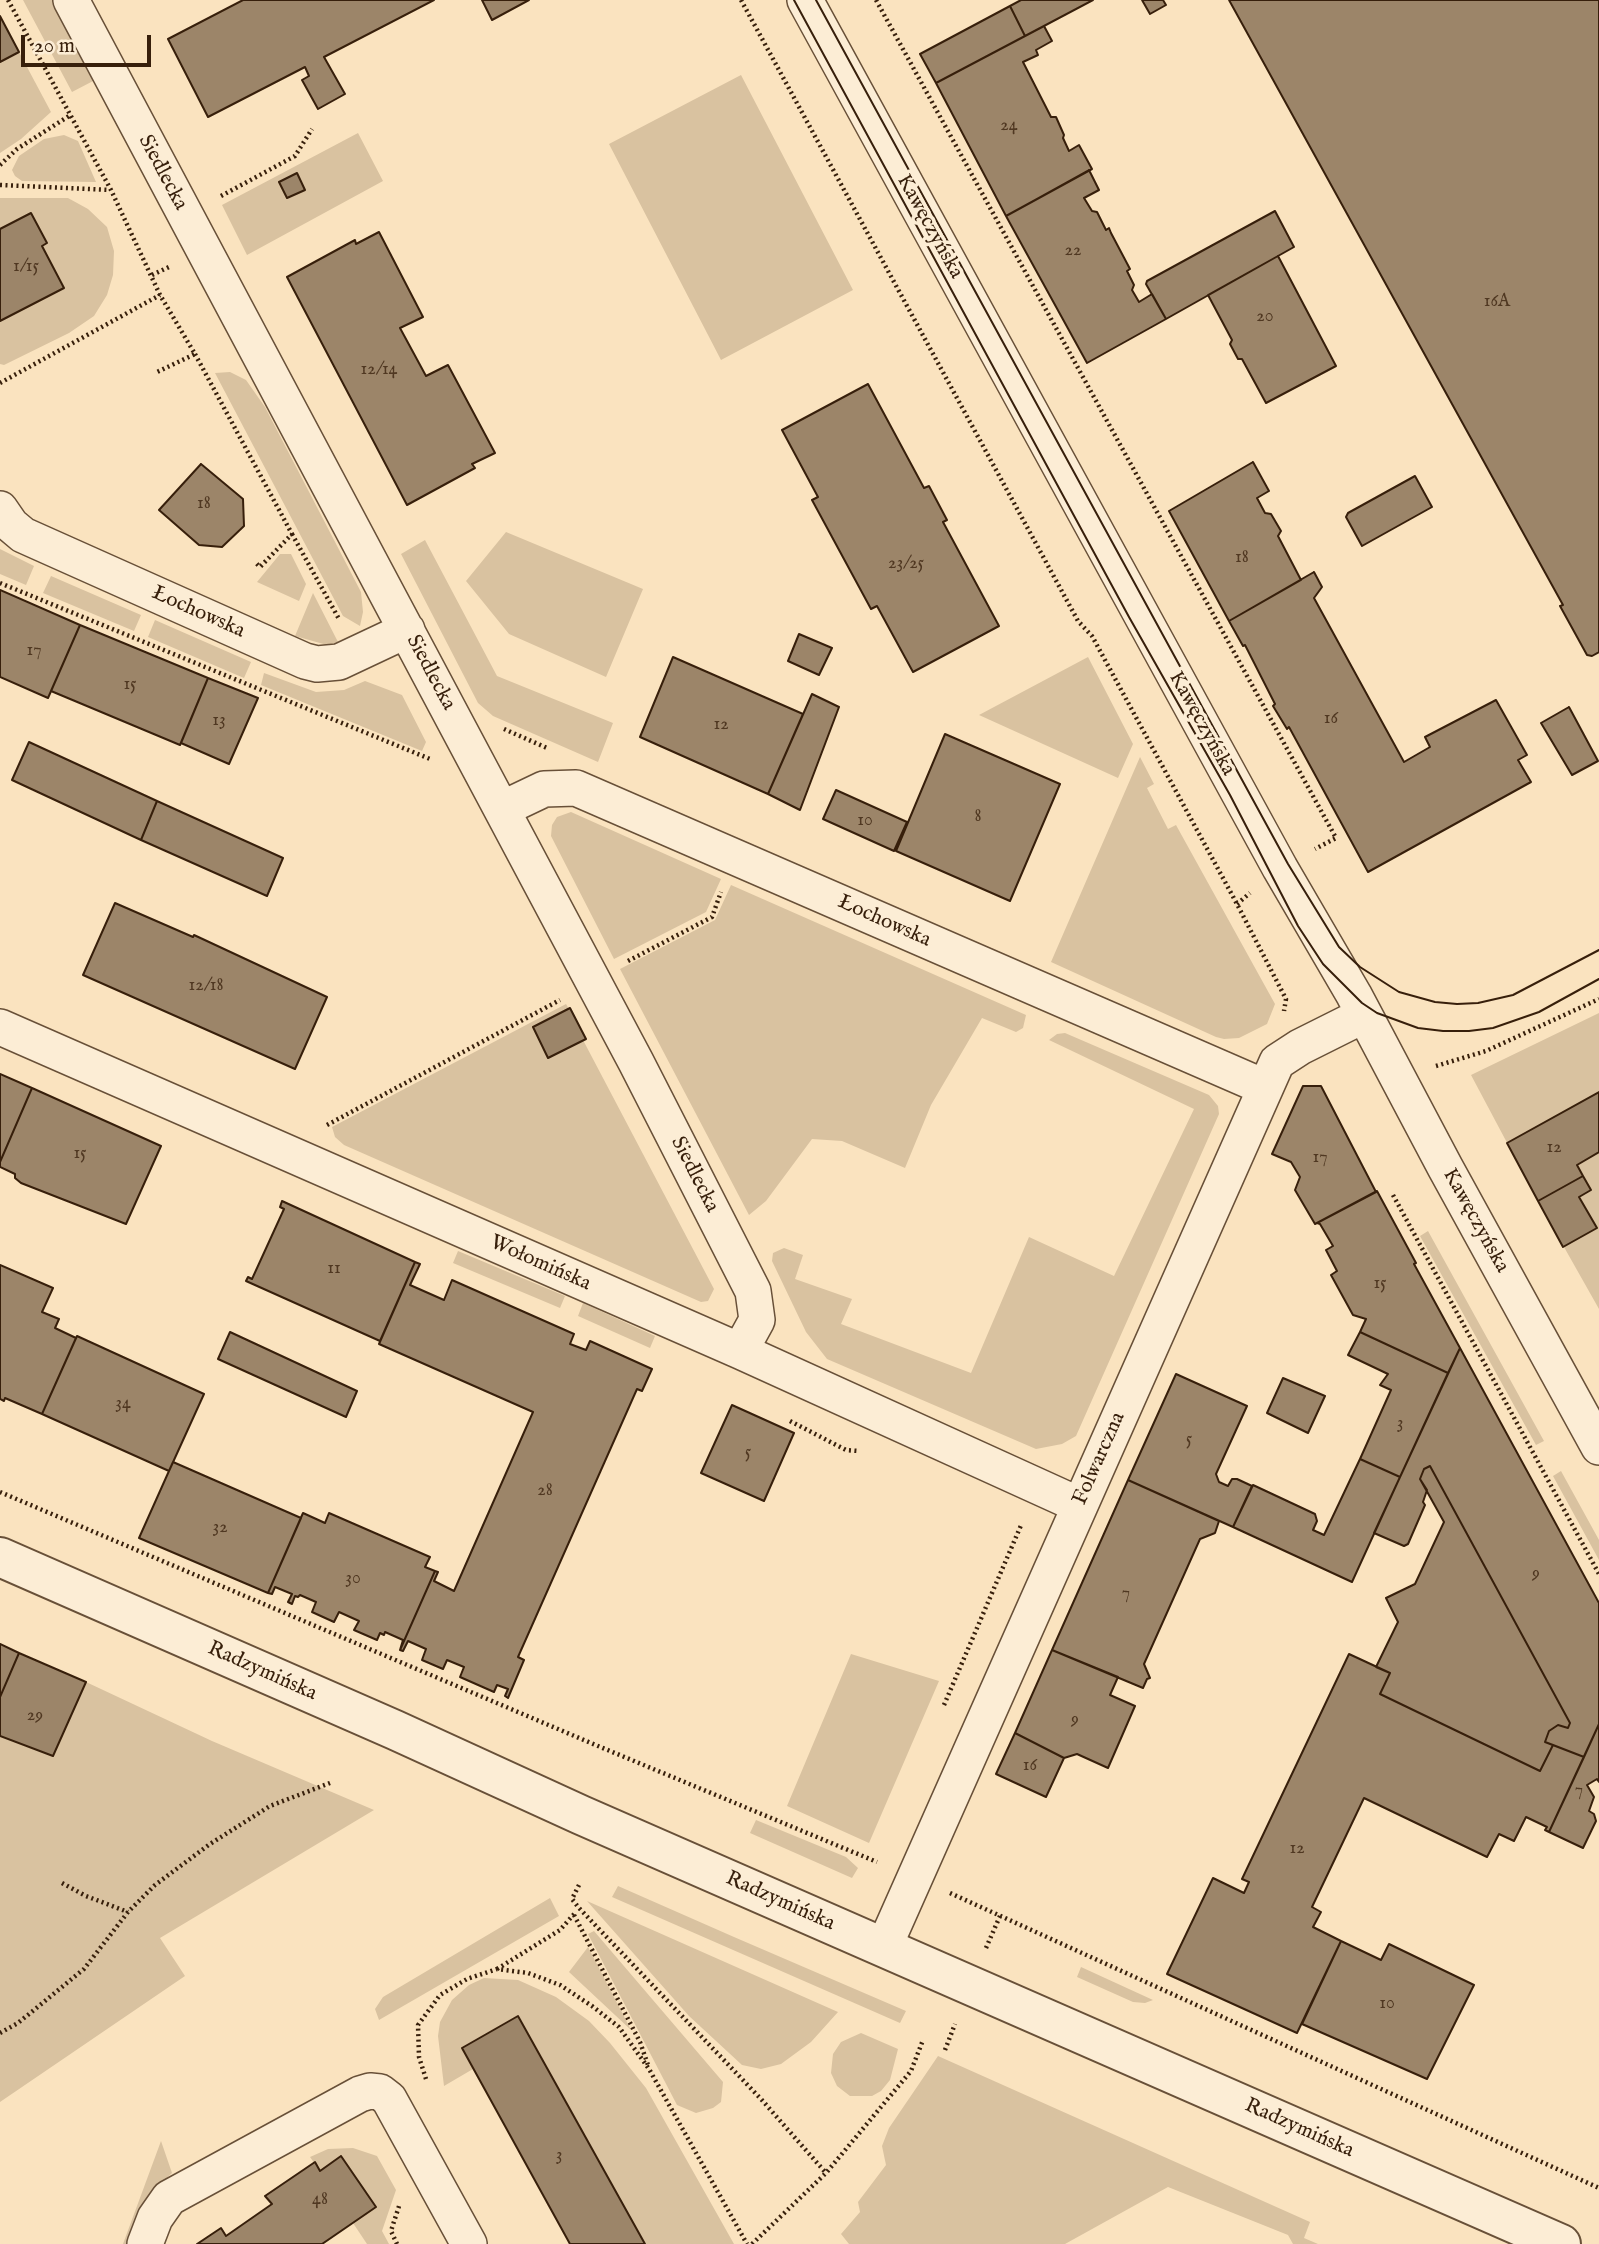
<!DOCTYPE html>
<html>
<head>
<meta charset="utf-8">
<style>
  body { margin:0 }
  #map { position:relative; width:1599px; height:2244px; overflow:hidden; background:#fae3bf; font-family:"IM FELL English",serif }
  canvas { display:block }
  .scale { position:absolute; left:21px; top:35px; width:130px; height:32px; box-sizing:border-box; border:4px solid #371f0b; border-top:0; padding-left:9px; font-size:21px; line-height:24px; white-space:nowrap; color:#371f0b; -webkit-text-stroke:5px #fcedd5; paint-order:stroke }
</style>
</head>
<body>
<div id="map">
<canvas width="1599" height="2244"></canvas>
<div class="scale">20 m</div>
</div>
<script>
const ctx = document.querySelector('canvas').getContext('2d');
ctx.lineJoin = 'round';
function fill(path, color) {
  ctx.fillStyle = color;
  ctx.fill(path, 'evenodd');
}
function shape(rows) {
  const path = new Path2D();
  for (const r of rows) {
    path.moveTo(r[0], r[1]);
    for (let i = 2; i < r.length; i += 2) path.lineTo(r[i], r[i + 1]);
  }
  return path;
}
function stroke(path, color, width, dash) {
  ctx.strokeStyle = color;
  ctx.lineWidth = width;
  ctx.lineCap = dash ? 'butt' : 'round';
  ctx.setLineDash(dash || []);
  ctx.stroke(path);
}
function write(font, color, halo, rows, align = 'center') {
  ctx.font = font + ' "IM FELL English",serif';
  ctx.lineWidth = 7;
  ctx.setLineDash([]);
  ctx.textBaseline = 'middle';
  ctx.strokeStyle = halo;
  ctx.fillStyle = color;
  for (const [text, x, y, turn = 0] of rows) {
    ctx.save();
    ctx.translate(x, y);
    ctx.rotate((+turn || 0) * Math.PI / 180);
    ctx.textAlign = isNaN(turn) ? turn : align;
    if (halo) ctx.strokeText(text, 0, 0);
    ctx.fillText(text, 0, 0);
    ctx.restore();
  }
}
fill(shape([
  [23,0,52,0,95,80,72,92],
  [19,52,51,112,21,139,0,153,0,62],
  [741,75,853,290,721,360,609,144],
  [358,133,383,181,247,255,222,205],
  [64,135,78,141,96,182,22,181,15,176,12,170,19,156,44,139],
  [0,198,68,198,88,209,107,227,114,251,113,275,107,295,94,316,69,333,4,365,0,364,0,321,64,287,42,246,47,243,31,213,0,229],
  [230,372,246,380,265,407,361,592,363,612,360,626,343,616,215,373],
  [506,532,643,589,606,677,509,634,466,581],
  [425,540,497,676,613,723,598,762,493,716,478,703,401,554],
  [0,549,34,566,26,585,0,574],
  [280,554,291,554,306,584,299,601,257,582],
  [51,576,141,615,134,631,43,593],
  [313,593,338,642,327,645,295,636],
  [155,620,251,662,244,678,148,637],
  [1088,657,1133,744,1118,778,979,715],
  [264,673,316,692,344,690,365,681,402,695,426,742,422,751,261,685],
  [1140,757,1154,784,1147,788,1168,829,1176,825,1275,1004,1267,1024,1239,1038,1224,1039,1216,1037,1051,962],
  [571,812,721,879,706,912,614,959,551,836,552,825,557,817],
  [731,885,1026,1015,1023,1028,1016,1032,982,1018,931,1105,905,1168,842,1141,812,1139,766,1201,749,1215,620,969,715,920],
  [566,1004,569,1009,533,1028,548,1058,583,1040,714,1289,708,1301,701,1302,344,1145,335,1137,332,1127],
  [1599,1013,1599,1309,1538,1201,1471,1075],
  [1065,1033,1209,1095,1218,1106,1219,1114,1076,1436,1062,1444,1036,1449,827,1359,806,1332,772,1261,773,1253,784,1248,803,1255,795,1279,852,1299,841,1324,971,1373,1029,1237,1114,1276,1194,1109,1049,1040,1057,1034],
  [1428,1231,1544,1441,1536,1445,1420,1236],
  [458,1251,565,1296,560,1308,453,1263],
  [583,1303,655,1336,650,1348,578,1316],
  [1561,1471,1599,1540,1599,1560,1553,1476],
  [851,1654,939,1681,869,1843,787,1806],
  [86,1682,212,1741,374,1810,160,1938,185,1976,0,2102,0,1736,53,1756],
  [756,1820,846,1857,858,1868,852,1878,750,1833],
  [618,1886,734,1937,906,2011,900,2023,612,1897],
  [550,1898,559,1916,379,2020,375,2009,383,1997],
  [587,1901,838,2012,811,2042,781,2064,761,2069,742,2065,689,2016],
  [594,1931,723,2082,721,2102,713,2108,696,2113,677,2105,588,1934],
  [588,1947,631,2030,569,1972],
  [1081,1967,1153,2000,1145,2003,1133,2002,1077,1977],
  [484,1978,518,1980,556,1997,589,2021,610,2043,646,2088,734,2244,645,2244,519,2016,462,2048,473,2069,444,2086,438,2036,440,2022,452,2000,469,1985],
  [861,2033,898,2049,890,2080,881,2091,872,2096,850,2096,837,2086,831,2073,833,2054,841,2042],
  [938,2056,1310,2222,1304,2238,1318,2244,1293,2244,1288,2235,1168,2187,1065,2244,849,2244,841,2234,860,2212,858,2202,886,2165,882,2146,889,2128],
  [161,2141,172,2173,148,2196,129,2244,123,2244],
  [353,2148,377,2156,396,2190,382,2231,389,2244,367,2244,353,2223,376,2207,341,2157,320,2171,310,2157,328,2149]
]), '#d9c2a0');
const building = shape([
  [243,0,434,0,324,57,345,94,318,109,302,80,309,76,305,67,208,117,168,39,243,0],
  [482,0,529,0,492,20,482,0],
  [1021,0,1093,0,1025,36,1010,6,1021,0],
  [1142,0,1163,0,1166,5,1150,14,1142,0],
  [1229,0,1599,0,1599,652,1592,656,1587,655,1560,606,1563,605,1229,0],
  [1010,6,1025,36,936,83,920,54,1010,6],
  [0,16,19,52,0,62,0,16],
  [1044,26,1052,41,1036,50,1038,55,1023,62,1051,117,1056,117,1064,135,1063,138,1069,151,1079,145,1092,169,1006,216,936,83,1044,26],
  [1089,170,1099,190,1084,198,1092,211,1097,212,1106,230,1109,228,1111,233,1130,269,1127,271,1134,285,1132,290,1139,302,1152,294,1166,319,1087,363,1006,216,1089,170],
  [297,173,305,190,287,198,279,182,297,173],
  [1275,211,1294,247,1166,319,1146,284,1147,281,1275,211],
  [31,213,47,243,42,246,64,288,0,321,0,229,31,213],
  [379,232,423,317,400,328,426,376,448,365,495,453,472,464,475,468,407,505,287,277,355,240,356,244,379,232],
  [1278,256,1336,366,1266,403,1242,359,1238,359,1230,344,1232,340,1208,295,1278,256],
  [868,384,924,488,929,486,947,520,943,522,999,626,913,672,877,606,871,609,812,500,818,497,782,430,868,384],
  [1253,462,1269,491,1257,498,1265,513,1271,514,1281,531,1278,536,1301,580,1229,621,1169,511,1253,462],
  [201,464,243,499,244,526,222,547,199,545,159,510,201,464],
  [1415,476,1432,507,1362,546,1346,517,1348,513,1415,476],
  [1314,572,1322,587,1314,598,1404,762,1430,747,1425,737,1496,700,1527,755,1518,760,1531,782,1368,872,1289,727,1287,729,1273,706,1275,704,1245,645,1243,646,1229,621,1314,572],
  [0,590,80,625,48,698,0,677,0,590],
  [80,625,208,678,180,745,51,691,80,625],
  [799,634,832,648,819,675,788,661,799,634],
  [673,657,803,714,768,794,640,737,673,657],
  [208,678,258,698,229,764,181,743,208,678],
  [812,694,839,707,800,810,768,794,812,694],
  [1569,707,1598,761,1572,775,1541,723,1569,707],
  [945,734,1060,784,1010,901,896,851,945,734],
  [29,742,157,801,141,840,12,780,29,742],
  [836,790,907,822,894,851,823,819,836,790],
  [157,801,283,858,267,896,141,840,157,801],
  [115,903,193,937,194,935,327,997,295,1069,83,975,115,903],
  [570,1008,586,1039,548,1058,533,1027,570,1008],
  [0,1074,32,1088,0,1162,0,1074],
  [1303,1086,1321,1086,1376,1192,1315,1224,1295,1190,1300,1177,1291,1162,1272,1154,1303,1086],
  [32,1088,161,1146,126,1224,21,1183,15,1178,15,1174,0,1167,0,1162,32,1088],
  [1599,1092,1599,1152,1577,1165,1583,1176,1538,1201,1507,1143,1599,1092],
  [1583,1176,1591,1190,1579,1197,1597,1228,1563,1247,1538,1201,1583,1176],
  [1377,1191,1416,1263,1414,1264,1460,1348,1448,1373,1360,1332,1366,1319,1353,1315,1331,1275,1337,1271,1326,1250,1333,1246,1320,1224,1317,1223,1377,1191],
  [282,1201,415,1262,380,1341,246,1281,248,1277,252,1279,284,1209,280,1207,282,1201],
  [415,1262,420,1264,410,1285,444,1300,452,1280,574,1334,570,1344,586,1350,590,1341,652,1369,642,1391,637,1389,518,1657,524,1660,508,1698,505,1696,508,1689,497,1685,494,1692,460,1677,464,1667,447,1660,443,1669,422,1660,426,1649,408,1641,403,1651,400,1650,435,1571,438,1572,434,1581,454,1591,533,1412,379,1344,415,1262],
  [0,1265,53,1288,42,1312,59,1319,55,1328,76,1338,42,1414,5,1398,4,1401,0,1399,0,1265],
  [230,1332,357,1391,346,1417,218,1359,230,1332],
  [1360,1332,1448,1373,1400,1477,1360,1459,1391,1390,1380,1385,1388,1374,1348,1355,1360,1332],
  [77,1336,204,1394,169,1471,42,1414,77,1336],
  [1460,1348,1599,1603,1599,1724,1584,1757,1545,1742,1549,1731,1558,1725,1568,1728,1570,1723,1430,1466,1424,1469,1420,1479,1427,1490,1423,1502,1425,1505,1408,1544,1404,1546,1374,1533,1460,1348],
  [1176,1374,1247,1406,1216,1474,1219,1482,1228,1486,1232,1479,1237,1479,1252,1486,1233,1527,1128,1480,1176,1374],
  [1283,1378,1325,1396,1308,1433,1267,1413,1283,1378],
  [732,1405,794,1433,764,1501,701,1473,732,1405],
  [1360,1459,1400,1477,1352,1582,1233,1527,1253,1485,1315,1514,1317,1521,1313,1530,1324,1535,1360,1459],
  [173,1462,301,1518,268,1593,139,1538,173,1462],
  [1430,1466,1570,1723,1568,1728,1558,1725,1549,1731,1545,1742,1553,1745,1540,1771,1380,1694,1390,1673,1376,1667,1398,1622,1386,1598,1415,1584,1444,1522,1420,1479,1424,1469,1430,1466],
  [1128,1480,1219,1521,1215,1533,1200,1539,1144,1664,1150,1678,1147,1679,1143,1688,1052,1650,1128,1480],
  [303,1513,325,1523,329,1513,430,1557,425,1567,435,1571,400,1650,403,1640,385,1632,384,1635,380,1633,377,1640,354,1630,359,1621,339,1612,334,1622,312,1612,316,1602,300,1595,298,1597,295,1596,292,1604,288,1602,292,1594,275,1587,272,1594,268,1593,303,1513],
  [0,1644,19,1653,0,1697,0,1644],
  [1052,1650,1118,1677,1110,1695,1135,1706,1108,1768,1077,1754,1064,1758,1015,1733,1052,1650],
  [19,1653,86,1682,53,1756,0,1736,0,1697,19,1653],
  [1349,1654,1390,1673,1380,1694,1540,1771,1553,1745,1584,1757,1549,1832,1545,1830,1547,1827,1526,1817,1514,1841,1499,1834,1487,1857,1364,1798,1312,1907,1321,1912,1313,1927,1341,1941,1297,2033,1167,1974,1213,1878,1244,1893,1249,1882,1242,1879,1349,1654],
  [1599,1724,1599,1782,1597,1779,1587,1785,1594,1797,1589,1811,1594,1814,1596,1821,1583,1848,1549,1832,1599,1724],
  [1015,1733,1064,1758,1046,1797,996,1774,1015,1733],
  [1341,1941,1381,1960,1389,1944,1474,1985,1427,2079,1302,2024,1341,1941],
  [518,2016,645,2244,570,2244,462,2048,518,2016],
  [341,2156,376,2207,322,2244,197,2244,221,2228,226,2236,272,2204,265,2196,315,2162,320,2171,341,2156]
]);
fill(building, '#9c8569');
stroke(building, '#371f0b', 2);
const minor = shape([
  [71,0,636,1062,753,1291,757,1320,740,1351],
  [805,0,1280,868,1354,995,1445,1167,1599,1447],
  [0,509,11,525,23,535,305,661,317,664,339,662,407,630],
  [502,809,544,789,576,788,1264,1087],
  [0,1027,740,1351,1079,1505],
  [884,1947,1277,1062,1300,1047,1364,1015],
  [145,2244,155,2218,169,2198,360,2094,370,2091,380,2092,389,2099,469,2244]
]);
const tertiary = shape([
  [0,1557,395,1730,581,1815,1561,2244]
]);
stroke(minor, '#685038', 38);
stroke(tertiary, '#685038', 42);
stroke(shape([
  [8,0,111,190,160,295,195,354,157,372],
  [741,0,1078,621,1092,636,1237,904,1286,999,1284,1011],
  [876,0,1336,838,1315,849],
  [0,165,17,149,69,116],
  [0,185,110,190],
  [221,196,295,156,312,129],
  [152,275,169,267],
  [195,354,292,534,260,567,255,562],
  [0,383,160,295],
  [292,534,339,619],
  [0,583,430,759],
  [504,729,547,748],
  [1237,904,1250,893],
  [628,961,712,917,721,892],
  [1436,1066,1486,1051,1599,999],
  [327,1125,560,1000],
  [1393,1195,1599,1574],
  [790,1421,846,1450,858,1451],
  [0,1492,598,1746,877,1862],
  [944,1705,1022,1523],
  [62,1883,86,1896,128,1912],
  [579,1885,572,1899,579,1908,761,2099,826,2173],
  [950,1893,1599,2188],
  [574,1915,640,2042,648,2065],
  [986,1948,1000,1916],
  [497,1969,560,1930,575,1913],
  [0,2033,18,2023,84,1969,128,1912,155,1885,210,1844,270,1806,330,1783],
  [945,2050,955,2024],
  [426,2079,419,2057,418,2025,440,1995,467,1979,497,1969,528,1973,560,1985,592,2006,619,2027,649,2069,747,2244],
  [397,2244,391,2231,400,2203],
  [752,2244,826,2173,911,2071,923,2040]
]), '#371f0b', 4.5, [2, 3.5]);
stroke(minor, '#fcedd5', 35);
stroke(tertiary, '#fcedd5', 38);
stroke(shape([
  [794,0,1129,617,1230,795,1298,926,1323,964,1362,1003,1377,1013,1418,1028,1443,1031,1469,1031,1493,1028,1539,1012,1599,979],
  [816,0,1288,864,1339,947,1360,967,1399,992,1435,1002,1457,1004,1478,1003,1513,995,1599,950]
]), '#371f0b', 2);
write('18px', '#503822', null, [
  ["24",1009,126],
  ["22",1073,251],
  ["1/15",26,267],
  ["16A",1497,302],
  ["20",1265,317],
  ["12/14",379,370],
  ["18",204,504],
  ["18",1242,558],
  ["23/25",906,564],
  ["17",34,651],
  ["15",130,685],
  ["16",1331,719],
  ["13",219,721],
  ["12",721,725],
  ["8",978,817],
  ["10",865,821],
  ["12/18",206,986],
  ["12",1554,1148],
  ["15",80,1154],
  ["17",1320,1158],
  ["11",334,1269],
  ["15",1380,1284],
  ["34",123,1404],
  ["3",1400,1424],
  ["5",1189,1440],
  ["5",748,1453],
  ["28",545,1491],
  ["32",220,1528],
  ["9",1536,1574],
  ["30",353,1579],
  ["7",1126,1594],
  ["29",35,1716],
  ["9",1075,1720],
  ["16",1030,1766],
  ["7",1579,1791],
  ["12",1297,1849],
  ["10",1387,2004],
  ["3",559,2156],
  ["48",320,2200]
]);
write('21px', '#371f0b', '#fcedd5', [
  ["Siedlecka",162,173,62],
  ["Kawęczyńska",929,227,61],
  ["Łochowska",198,613,24],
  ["Siedlecka",430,673,62],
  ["Kawęczyńska",1201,724,61],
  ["Łochowska",884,922,24],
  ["Siedlecka",694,1175,63],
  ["Kawęczyńska",1475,1221,61],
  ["Wołomińska",540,1264,24],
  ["Folwarczna",1100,1459,-66],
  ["Radzymińska",262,1672,24],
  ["Radzymińska",780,1902,24],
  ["Radzymińska",1299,2129,24]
]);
</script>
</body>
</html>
